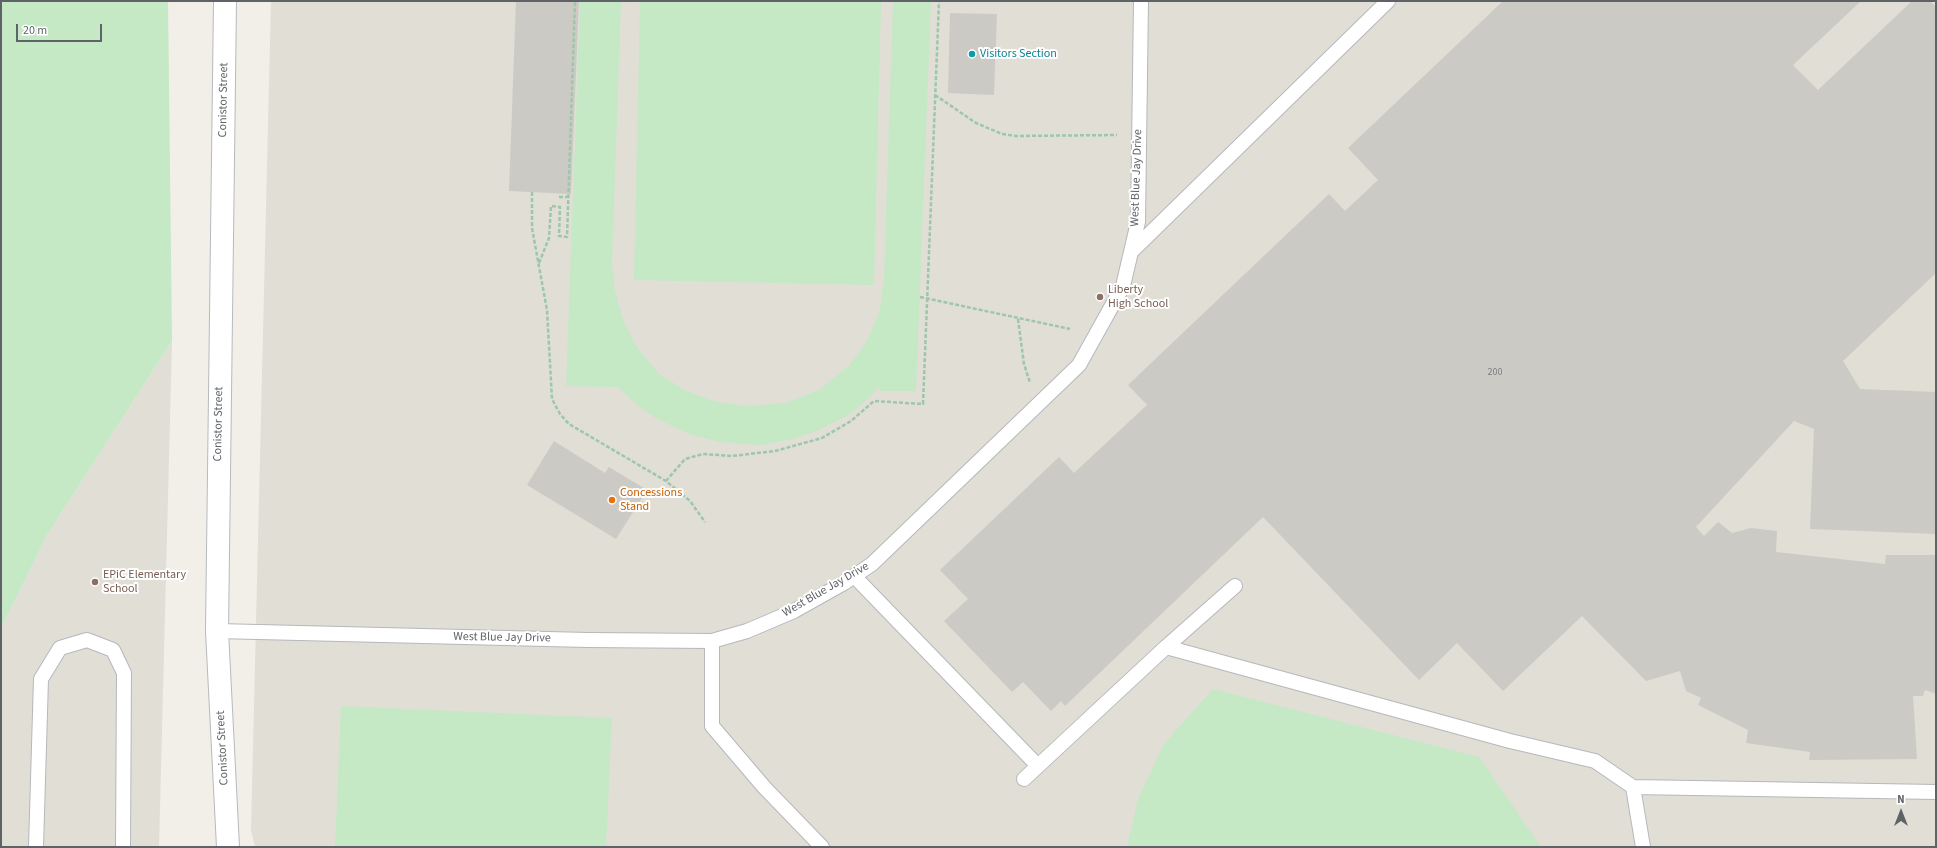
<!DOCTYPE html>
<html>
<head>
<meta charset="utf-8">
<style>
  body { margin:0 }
  #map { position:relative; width:1937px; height:848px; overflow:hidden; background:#f1efe8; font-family:"Source Sans 3",sans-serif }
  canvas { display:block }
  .frame { position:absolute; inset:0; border:2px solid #5f6368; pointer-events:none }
  .north { position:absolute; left:1881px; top:792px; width:40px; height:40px; -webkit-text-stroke:3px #fff; paint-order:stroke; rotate:0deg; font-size:11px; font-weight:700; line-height:16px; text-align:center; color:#5f6368 }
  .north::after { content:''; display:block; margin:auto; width:14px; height:18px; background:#5f6368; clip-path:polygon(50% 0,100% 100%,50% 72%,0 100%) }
  .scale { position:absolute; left:16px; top:24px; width:86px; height:18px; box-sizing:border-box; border:2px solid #5f6368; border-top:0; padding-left:5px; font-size:12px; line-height:14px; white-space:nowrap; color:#5f6368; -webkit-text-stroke:3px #fff; paint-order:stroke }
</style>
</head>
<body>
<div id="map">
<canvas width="1937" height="848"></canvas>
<div class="frame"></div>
<div class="north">N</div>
<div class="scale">20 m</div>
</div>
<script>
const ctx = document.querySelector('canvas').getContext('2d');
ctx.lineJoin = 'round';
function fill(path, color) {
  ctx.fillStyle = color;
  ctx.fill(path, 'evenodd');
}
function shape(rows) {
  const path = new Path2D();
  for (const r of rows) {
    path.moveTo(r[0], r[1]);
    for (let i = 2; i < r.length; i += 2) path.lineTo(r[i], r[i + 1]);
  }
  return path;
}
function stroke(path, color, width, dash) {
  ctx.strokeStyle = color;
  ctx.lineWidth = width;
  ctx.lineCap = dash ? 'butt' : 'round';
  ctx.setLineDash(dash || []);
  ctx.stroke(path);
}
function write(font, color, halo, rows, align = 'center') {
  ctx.font = font + ' "Source Sans 3",sans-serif';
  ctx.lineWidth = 4;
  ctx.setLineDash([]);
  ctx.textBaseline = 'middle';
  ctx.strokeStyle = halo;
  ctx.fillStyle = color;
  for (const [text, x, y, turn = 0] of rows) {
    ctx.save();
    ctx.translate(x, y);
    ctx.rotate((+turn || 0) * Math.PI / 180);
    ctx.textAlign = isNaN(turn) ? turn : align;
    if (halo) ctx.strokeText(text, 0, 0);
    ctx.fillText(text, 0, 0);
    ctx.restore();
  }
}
fill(shape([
  [271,1,1936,1,1936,847,255,847,251,830],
  [172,341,159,847,1,847,1,628,47,535]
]), '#e1ded6');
fill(shape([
  [1,1,168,1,172,341,47,535,1,628],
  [580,1,621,1,612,264,615,291,623,320,636,346,659,374,686,391,717,402,747,406,785,403,819,390,849,366,867,341,880,310,884,278,893,1,931,1,916,391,879,391,879,387,869,398,848,415,816,431,792,439,762,445,720,442,689,434,656,418,636,404,618,387,566,386],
  [640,1,881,1,874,285,634,280],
  [1213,689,1479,757,1541,847,1127,847,1138,799,1164,744],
  [341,706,612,718,606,847,335,847]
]), '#c5e8c5');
fill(shape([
  [516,1,579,1,571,194,509,191],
  [1503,1,1861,1,1793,65,1818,90,1912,1,1930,1,1936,7,1936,273,1843,361,1860,389,1936,392,1936,534,1810,529,1814,429,1794,421,1696,527,1704,536,1718,522,1732,533,1751,528,1777,531,1776,552,1885,564,1886,555,1936,555,1936,694,1925,690,1923,696,1913,696,1917,759,1809,760,1810,752,1746,743,1748,730,1698,705,1701,698,1686,691,1680,671,1646,681,1582,616,1503,691,1457,643,1419,680,1263,517,1065,706,1061,701,1051,711,1023,682,1012,692,944,621,968,599,940,570,1059,457,1074,473,1147,405,1128,385,1329,194,1345,211,1378,180,1348,148],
  [950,13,997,14,994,95,948,93],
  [554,441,605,473,609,467,647,490,616,539,527,485]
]), '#cccac5');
const lane = shape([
  [1132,251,1388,1],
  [854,576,1038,766],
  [217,631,588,640,712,641,747,631,794,611,844,583,872,564,1079,365,1123,286,1138,222,1141,1],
  [712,641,712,726,764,787,822,847],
  [1166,647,1235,586],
  [1024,779,1166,647,1510,741,1595,761,1633,787,1643,847],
  [1633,787,1936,792],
  [36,847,41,679,60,648,87,640,113,650,124,673,123,847]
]);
const secondary = shape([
  [225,1,217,631,228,847]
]);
stroke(lane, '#b5b8bc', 16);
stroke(secondary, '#b6babf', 24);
stroke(shape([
  [935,95,976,123,1002,134,1016,136,1117,135],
  [532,192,532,228,547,310,552,399,560,414,569,424,666,481,690,501,705,522],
  [559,197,568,197],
  [539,263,549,238,551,206,560,207,559,236,567,237,575,1],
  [920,297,1070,329],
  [1018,319,1024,364,1030,383],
  [666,481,685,459,703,454,732,456,775,451,822,438,851,421,874,401,923,404,939,1]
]), '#9cc7a9', 2.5, [4, 2]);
stroke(lane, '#fff', 14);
stroke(secondary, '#fff', 22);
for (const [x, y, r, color] of [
  [972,54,4,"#0f9aa8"],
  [1100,297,4,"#8d6e63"],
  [612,500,4,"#e8710a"],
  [95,582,4,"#8d6e63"]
]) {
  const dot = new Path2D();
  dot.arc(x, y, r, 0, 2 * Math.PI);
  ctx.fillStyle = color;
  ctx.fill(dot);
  stroke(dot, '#fff', 1.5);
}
write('10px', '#7a7d7f', null, [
  ["200",1495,373]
]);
write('12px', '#0d838f', '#fff', [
  ["Visitors Section",980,54]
], 'left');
write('12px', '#5f6368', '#fff', [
  ["Conistor Street",224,100,-89],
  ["West Blue Jay Drive",1137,178,-88],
  ["Conistor Street",219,424,-89],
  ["West Blue Jay Drive",826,590,-30],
  ["West Blue Jay Drive",502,638,1],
  ["Conistor Street",223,748,-93]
]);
write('12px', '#785e54', '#fff', [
  ["Liberty",1108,290],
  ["High School",1108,304],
  ["EPiC Elementary",103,575],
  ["School",103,589]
], 'left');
write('12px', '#c56008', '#fff', [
  ["Concessions",620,493],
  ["Stand",620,507]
], 'left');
</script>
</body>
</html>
